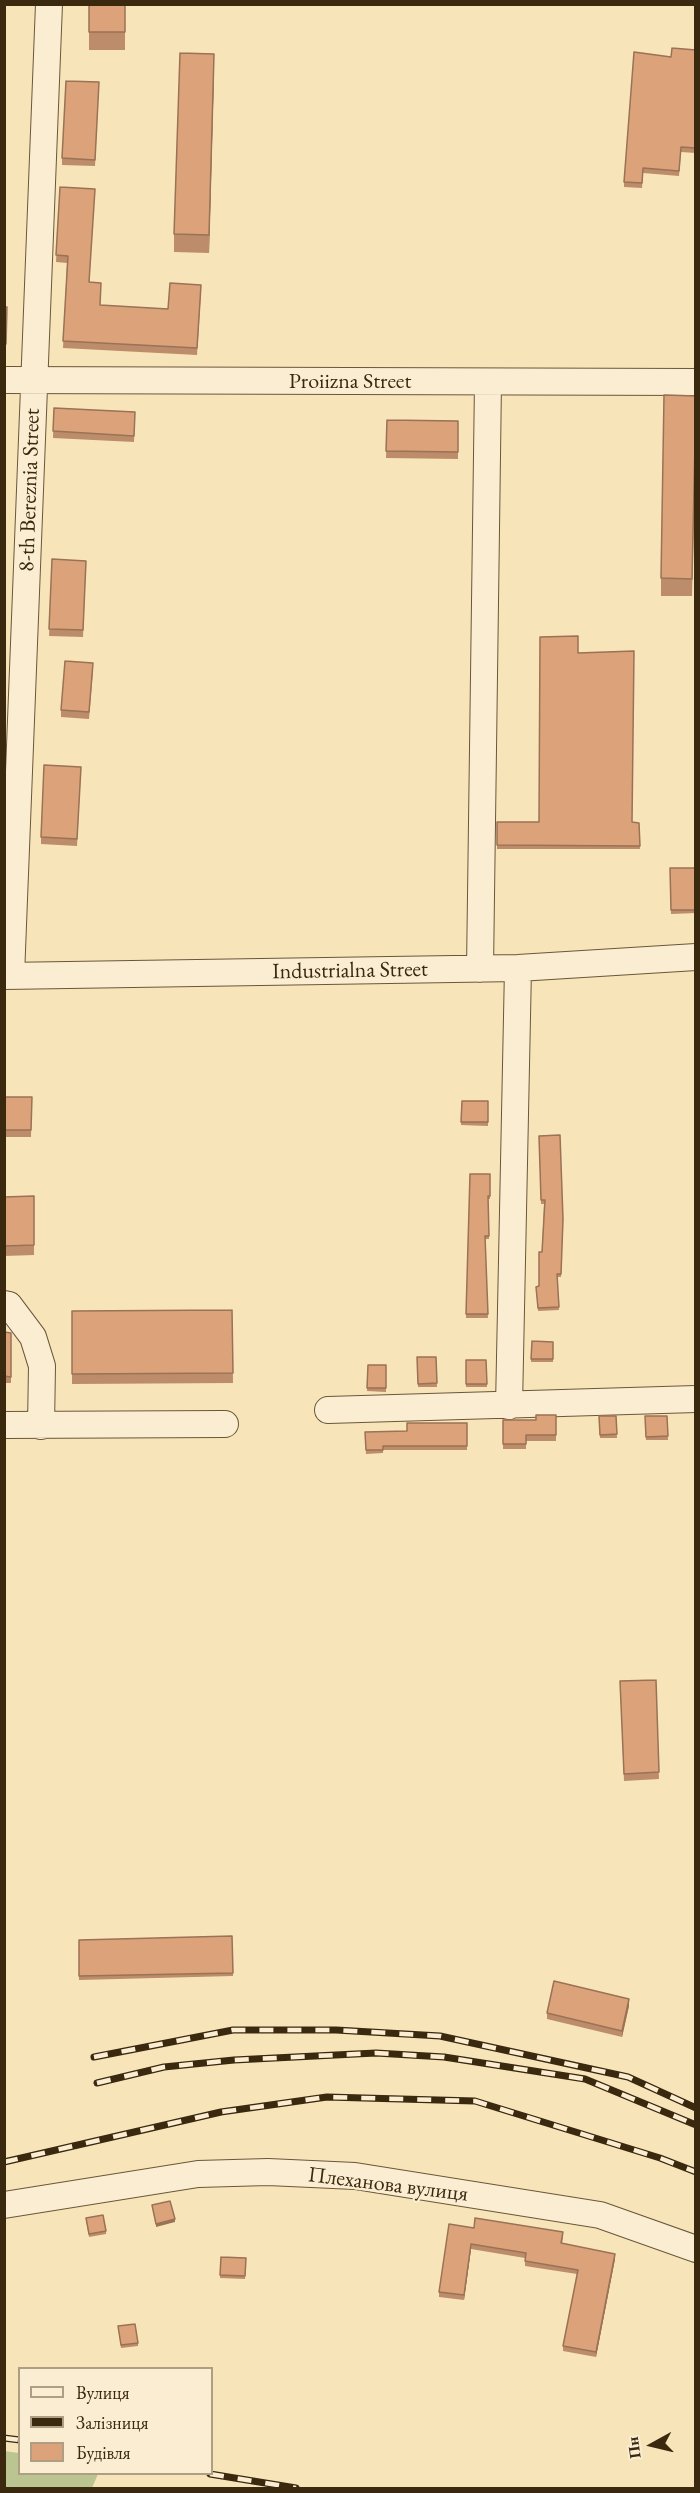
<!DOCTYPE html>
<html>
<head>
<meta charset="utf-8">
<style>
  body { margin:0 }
  #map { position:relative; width:700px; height:2493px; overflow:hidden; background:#f8e4b9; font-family:"EB Garamond",serif }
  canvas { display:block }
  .frame { position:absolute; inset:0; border:6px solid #3a280f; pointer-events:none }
  .legend { position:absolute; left:18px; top:2367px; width:195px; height:108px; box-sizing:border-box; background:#faedd2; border:2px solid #ad9e84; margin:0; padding:8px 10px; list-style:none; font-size:18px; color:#3a280f }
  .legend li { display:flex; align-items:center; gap:12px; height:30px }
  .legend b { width:30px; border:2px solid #ad9e84 }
  .north { position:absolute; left:622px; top:2415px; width:60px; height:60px; -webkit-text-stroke:4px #faedd2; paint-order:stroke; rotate:262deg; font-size:16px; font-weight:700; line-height:24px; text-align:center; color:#3a280f }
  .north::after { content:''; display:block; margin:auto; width:21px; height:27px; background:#3a280f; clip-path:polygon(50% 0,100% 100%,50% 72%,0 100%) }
</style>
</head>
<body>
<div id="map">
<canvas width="700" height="2493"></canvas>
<div class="frame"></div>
<ul class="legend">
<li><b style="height:8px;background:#faedd2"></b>Вулиця</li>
<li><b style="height:8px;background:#3a280f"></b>Залізниця</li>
<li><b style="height:16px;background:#dca37b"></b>Будівля</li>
</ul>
<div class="north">Пн</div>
</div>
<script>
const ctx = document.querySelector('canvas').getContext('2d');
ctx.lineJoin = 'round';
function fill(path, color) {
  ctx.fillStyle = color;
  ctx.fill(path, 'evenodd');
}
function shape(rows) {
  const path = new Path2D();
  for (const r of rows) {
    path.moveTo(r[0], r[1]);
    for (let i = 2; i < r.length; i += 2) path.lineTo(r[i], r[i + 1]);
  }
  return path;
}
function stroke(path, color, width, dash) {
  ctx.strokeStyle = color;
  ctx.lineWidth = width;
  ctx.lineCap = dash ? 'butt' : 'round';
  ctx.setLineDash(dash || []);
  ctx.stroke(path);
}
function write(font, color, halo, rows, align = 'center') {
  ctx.font = font + ' "EB Garamond",serif';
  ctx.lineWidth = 4.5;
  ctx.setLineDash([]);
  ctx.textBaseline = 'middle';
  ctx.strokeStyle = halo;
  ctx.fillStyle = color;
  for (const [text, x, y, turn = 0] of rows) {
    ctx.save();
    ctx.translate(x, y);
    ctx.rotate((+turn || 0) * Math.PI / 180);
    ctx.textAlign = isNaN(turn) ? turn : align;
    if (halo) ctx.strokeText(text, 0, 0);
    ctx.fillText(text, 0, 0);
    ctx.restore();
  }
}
fill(shape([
  [4,2451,19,2453,20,2474,98,2474,92,2488,5,2488]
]), '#bbc591');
const minor = shape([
  [4,380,696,382],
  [480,969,488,382],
  [4,976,518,968,696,957],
  [11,976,49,4],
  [4,1304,9,1305,33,1337,42,1366,41,1426],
  [509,1406,518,968],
  [328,1410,696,1399],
  [4,1425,225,1424],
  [4,2205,198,2174,268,2172,355,2176,600,2215,696,2249]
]);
stroke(minor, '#6a573a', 28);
stroke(minor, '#faedd2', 26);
const rail = shape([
  [94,2057,233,2030,336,2030,440,2036,628,2077,696,2108],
  [97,2083,164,2067,234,2060,376,2053,444,2057,585,2079,696,2125],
  [4,2162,221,2112,327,2097,475,2101,660,2158,696,2172],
  [4,2438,20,2440],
  [210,2474,296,2488]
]);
stroke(rail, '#3a280f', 7);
stroke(rail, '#faedd2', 4.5, [14]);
fill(shape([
  [89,4,125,4,125,50,89,50],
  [696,50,696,153,681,152,679,176,643,173,642,188,624,187,624,182,671,57],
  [214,72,209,253,174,252,174,234],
  [99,82,95,166,62,165,62,158],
  [60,187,90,282,101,305,168,309,201,292,197,355,63,348,67,263,56,262],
  [54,408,135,412,134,442,53,438],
  [387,420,458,421,458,459,386,458],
  [696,437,692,596,661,596,661,578],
  [52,559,86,561,83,637,49,636],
  [578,653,632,822,639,823,640,849,497,849,497,822,539,822],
  [93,670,89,719,61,717,61,710],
  [81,767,77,846,41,844,41,837],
  [670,868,696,868,696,913,671,914],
  [4,1097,32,1097,31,1137,4,1137],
  [462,1101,488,1101,488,1126,461,1125],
  [539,1136,563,1222,561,1277,557,1277,559,1310,538,1311,536,1287,539,1286,542,1252,544,1204,541,1204],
  [470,1174,490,1174,490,1199,488,1199,489,1239,485,1239,488,1318,466,1318],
  [34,1196,34,1255,4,1256,4,1197],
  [232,1310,233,1383,72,1384,72,1311],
  [4,1332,11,1333,11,1383,4,1383],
  [532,1341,553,1342,553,1362,531,1362],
  [417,1357,436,1357,437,1387,418,1387],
  [466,1360,486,1360,487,1387,466,1387],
  [368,1365,386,1365,386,1392,367,1391],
  [556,1415,556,1441,526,1441,526,1449,503,1449,503,1420,536,1420],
  [599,1416,616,1416,617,1438,600,1438],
  [645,1416,667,1416,668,1440,646,1440],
  [467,1423,467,1450,383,1450,383,1453,366,1454,365,1432,407,1431],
  [656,1680,659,1779,624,1781,620,1681],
  [232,1936,233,1976,79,1980,79,1940],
  [629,2006,622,2037,547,2019,547,2013],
  [86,2218,106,2231,106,2234,89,2237],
  [474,2228,563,2237,562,2244,615,2259,596,2357,563,2351,563,2346,577,2274,525,2266,525,2258,471,2249,464,2300,439,2297,439,2292],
  [221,2257,246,2258,245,2279,220,2278],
  [118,2326,138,2343,138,2346,121,2348]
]), '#bd8c6a');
fill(shape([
  [214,54,214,72,209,253,209,235],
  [629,1999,629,2006,622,2037,622,2031],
  [175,2219,175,2222,156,2227,156,2224],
  [471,2244,471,2249,464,2300,464,2295],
  [615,2254,615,2259,596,2357,596,2352]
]), '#9a7256');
const building = shape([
  [89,4,125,4,125,32,89,32,89,4],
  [672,48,696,50,696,148,681,147,679,171,643,168,642,183,624,182,634,52,671,57,672,48],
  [180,53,214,54,209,235,174,234,180,53],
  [66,81,99,82,95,160,62,158,66,81],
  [60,187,95,189,89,282,101,283,100,305,168,309,170,283,201,285,197,348,63,341,68,256,56,255,60,187],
  [4,307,7,307,6,344,4,344,4,307],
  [664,395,696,396,692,579,661,578,664,395],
  [54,408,135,412,134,436,53,431,54,408],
  [387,420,458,421,458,452,386,451,387,420],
  [52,559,86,561,83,630,49,629,52,559],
  [578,636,578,653,634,651,632,822,639,823,640,846,497,845,497,822,539,822,540,637,578,636],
  [65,661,93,663,89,712,61,710,65,661],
  [44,765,81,767,77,839,41,837,44,765],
  [670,868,696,868,696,910,671,910,670,868],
  [4,1097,32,1097,31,1130,4,1130,4,1097],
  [462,1101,488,1101,488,1122,461,1122,462,1101],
  [560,1135,563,1219,561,1274,557,1274,559,1307,538,1308,536,1287,539,1286,539,1252,542,1252,545,1200,541,1200,539,1136,560,1135],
  [470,1174,490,1174,490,1196,488,1196,489,1236,485,1236,488,1314,466,1314,470,1174],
  [34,1196,34,1245,4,1246,4,1197,34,1196],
  [232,1310,233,1373,72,1374,72,1311,232,1310],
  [4,1332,11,1333,11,1377,4,1376,4,1332],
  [532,1341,553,1342,553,1359,531,1359,532,1341],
  [417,1357,436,1357,437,1383,418,1384,417,1357],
  [466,1360,486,1360,487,1384,466,1384,466,1360],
  [368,1365,386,1365,386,1388,367,1388,368,1365],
  [536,1415,556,1415,556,1435,526,1435,526,1444,503,1444,503,1420,536,1420,536,1415],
  [599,1416,616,1416,617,1434,600,1435,599,1416],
  [645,1416,667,1416,668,1436,646,1437,645,1416],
  [407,1423,467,1423,467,1446,383,1446,383,1450,366,1450,365,1432,407,1431,407,1423],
  [656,1680,659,1772,624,1774,620,1681,656,1680],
  [232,1936,233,1973,79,1976,79,1940,232,1936],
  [554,1981,629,1999,622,2031,547,2013,554,1981],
  [170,2201,175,2219,156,2224,152,2205,170,2201],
  [103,2215,106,2231,89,2234,86,2218,103,2215],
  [475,2218,563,2232,561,2243,615,2254,596,2352,563,2346,578,2270,525,2261,526,2253,471,2244,464,2295,439,2292,449,2224,474,2228,475,2218],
  [221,2257,246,2258,245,2276,220,2275,221,2257],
  [135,2324,138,2343,121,2345,118,2326,135,2324]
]);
fill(building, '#dca37b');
stroke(building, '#9a7256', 1.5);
write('22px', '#3a280f', '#faedd2', [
  ["Proiizna Street",350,382],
  ["8-th Bereznia Street",30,490,-88],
  ["Industrialna Street",350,971,-1],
  ["Плеханова вулиця",388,2185,7]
]);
</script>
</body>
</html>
